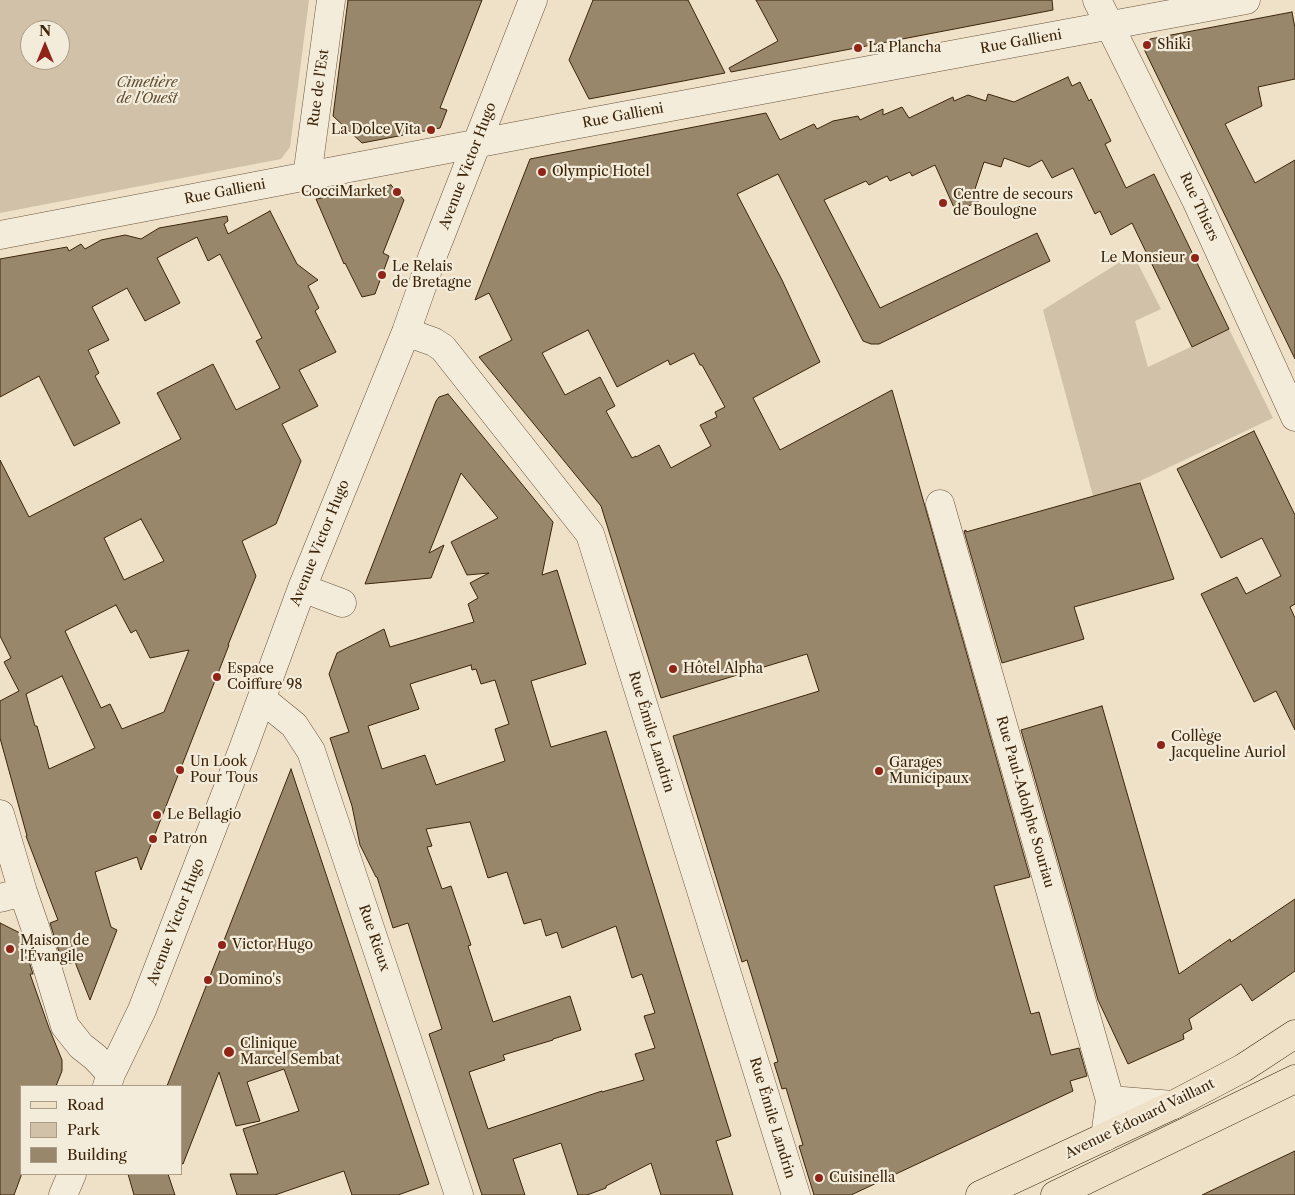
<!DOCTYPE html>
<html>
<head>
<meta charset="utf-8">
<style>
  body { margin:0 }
  #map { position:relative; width:1295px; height:1195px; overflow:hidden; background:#eee1c8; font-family:"Libre Caslon Text",serif }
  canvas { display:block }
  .legend { position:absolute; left:20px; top:1085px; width:162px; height:90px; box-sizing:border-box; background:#f4ecdb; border:1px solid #aa9c87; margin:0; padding:6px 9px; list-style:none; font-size:15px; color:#3c2509 }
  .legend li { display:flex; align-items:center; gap:10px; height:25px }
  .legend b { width:25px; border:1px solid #aa9c87 }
  .north { position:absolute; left:20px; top:20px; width:50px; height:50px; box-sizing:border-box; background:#f4ecdb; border:1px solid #aa9c87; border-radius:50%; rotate:0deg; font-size:14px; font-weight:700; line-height:20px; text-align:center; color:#3c2509 }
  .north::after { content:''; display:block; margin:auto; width:18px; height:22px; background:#8f2418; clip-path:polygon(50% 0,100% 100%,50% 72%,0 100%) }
</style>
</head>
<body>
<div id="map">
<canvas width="1295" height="1195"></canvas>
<ul class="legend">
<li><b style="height:6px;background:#eee1c8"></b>Road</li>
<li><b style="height:14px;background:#d0c1a8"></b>Park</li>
<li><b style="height:14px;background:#99876c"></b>Building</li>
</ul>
<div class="north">N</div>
</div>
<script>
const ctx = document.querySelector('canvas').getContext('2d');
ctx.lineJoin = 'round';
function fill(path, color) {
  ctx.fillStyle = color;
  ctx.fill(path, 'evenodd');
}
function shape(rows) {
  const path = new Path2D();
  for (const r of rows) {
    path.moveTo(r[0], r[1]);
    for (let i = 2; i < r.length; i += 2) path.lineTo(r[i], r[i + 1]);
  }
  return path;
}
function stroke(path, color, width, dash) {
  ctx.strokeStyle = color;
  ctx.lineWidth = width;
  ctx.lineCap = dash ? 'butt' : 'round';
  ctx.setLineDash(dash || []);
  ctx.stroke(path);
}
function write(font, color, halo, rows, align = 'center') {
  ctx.font = font + ' "Libre Caslon Text",serif';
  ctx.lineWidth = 4.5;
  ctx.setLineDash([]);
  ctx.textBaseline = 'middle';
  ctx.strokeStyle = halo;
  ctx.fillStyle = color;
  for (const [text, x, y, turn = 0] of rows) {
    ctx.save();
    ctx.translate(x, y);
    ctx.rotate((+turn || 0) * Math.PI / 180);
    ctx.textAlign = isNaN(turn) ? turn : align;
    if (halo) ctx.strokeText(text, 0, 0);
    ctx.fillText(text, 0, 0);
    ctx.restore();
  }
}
fill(shape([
  [0,0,309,0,290,147,281,159,0,213],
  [30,30,60,30,60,60,30,60],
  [1133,254,1161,309,1135,321,1148,367,1229,329,1273,418,1138,482,1139,483,1093,496,1043,310]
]), '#d0c1a8');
const building = shape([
  [348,0,482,0,440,108,447,110,440,128,362,143,333,116,348,0],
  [593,0,688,0,725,73,589,99,569,60,593,0],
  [756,0,1052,0,1053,10,731,72,729,68,778,41,756,0],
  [1292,12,1295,28,1295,79,1258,87,1262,106,1225,124,1255,183,1295,160,1295,359,1144,49,1150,39,1292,12],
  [1068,77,1072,86,1080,82,1089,101,1091,99,1111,141,1105,144,1126,188,1154,174,1229,329,1192,347,1132,223,1111,235,1100,211,1095,214,1073,168,1052,178,1042,160,1029,167,1004,158,1001,167,984,162,974,192,979,201,956,212,935,165,912,176,910,172,890,181,887,176,869,185,866,181,824,200,880,308,1037,233,1050,261,879,344,871,344,863,341,778,174,737,194,782,280,820,362,753,398,780,450,892,390,1030,877,994,886,1031,1014,1039,1012,1051,1055,1079,1048,1087,1076,1070,1081,1073,1091,851,1195,814,1195,799,1146,803,1145,786,1088,782,1089,774,1063,778,1062,770,1035,747,960,742,962,673,736,819,691,807,654,661,698,601,506,479,357,512,340,489,293,475,300,530,159,766,113,780,140,814,124,817,129,833,121,858,116,860,120,883,109,883,115,902,107,909,118,953,97,954,101,968,95,986,101,988,94,1014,102,1068,77],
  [588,330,617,387,668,360,670,365,694,353,700,365,702,365,725,407,715,412,717,417,700,425,711,446,671,468,659,445,636,457,636,456,632,458,606,411,615,406,600,377,565,395,542,353,588,330],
  [391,185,404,200,383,253,389,256,375,294,362,297,345,263,344,264,316,199,391,185],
  [270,211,297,264,318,280,308,286,319,308,315,311,336,352,299,370,318,406,282,424,301,461,276,524,242,541,256,576,228,645,229,645,141,870,137,857,95,872,111,927,117,930,90,1000,75,962,63,965,50,923,58,920,26,836,27,836,0,738,0,701,19,691,4,662,11,658,0,636,0,460,29,517,181,439,157,393,213,364,236,410,280,388,256,341,262,338,220,254,208,261,197,237,157,258,180,303,145,321,127,288,92,307,109,340,88,350,99,373,95,376,120,423,74,446,39,376,0,397,0,259,67,247,69,251,81,244,85,249,101,240,125,235,141,239,159,228,221,217,227,216,228,221,224,224,228,234,270,211],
  [141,519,164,561,124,580,104,538,141,519],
  [116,605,131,633,136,630,150,658,189,650,164,712,122,729,110,704,101,708,65,631,116,605],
  [62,676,95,748,49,769,37,726,35,726,26,694,62,676],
  [448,394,553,522,542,575,557,570,586,664,531,681,551,747,606,731,731,1136,716,1141,733,1195,661,1195,651,1163,606,1186,606,1188,587,1195,578,1195,561,1143,513,1159,525,1195,482,1195,429,1034,442,1029,408,923,393,928,377,877,376,877,360,845,352,806,330,738,349,732,329,674,337,653,384,629,390,647,474,622,468,604,478,598,470,583,489,573,467,575,451,542,498,518,461,473,429,553,444,545,431,578,365,584,436,401,439,397,448,394],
  [471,665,472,670,476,669,481,684,495,680,509,724,495,729,505,761,436,785,425,755,382,769,368,726,419,709,410,684,471,665],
  [470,822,488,878,507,872,524,924,541,919,546,936,557,932,562,948,616,926,632,978,642,974,655,1013,644,1016,655,1048,635,1054,644,1080,602,1092,602,1091,488,1129,469,1072,505,1060,503,1055,553,1040,553,1039,581,1030,570,996,493,1022,468,946,471,945,451,886,442,889,427,847,432,846,426,829,470,822],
  [1254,431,1295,515,1295,605,1295,604,1290,607,1295,618,1295,730,1276,691,1254,702,1201,594,1237,577,1246,594,1281,576,1262,538,1221,558,1177,469,1254,431],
  [1140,483,1174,579,1074,607,1084,639,1002,663,964,531,966,530,966,532,1140,483],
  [1102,706,1179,974,1230,939,1231,942,1295,899,1295,971,1252,1001,1241,984,1189,1019,1192,1029,1183,1034,1184,1039,1128,1064,1098,1000,1021,730,1102,706],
  [291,769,429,1184,398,1195,352,1195,344,1171,275,1195,237,1195,230,1174,258,1174,243,1129,299,1111,284,1069,247,1082,260,1121,236,1126,219,1072,183,1164,181,1163,181,1086,167,1086,291,769],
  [0,923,20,933,33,974,30,974,49,1028,62,1060,62,1071,56,1086,21,1086,21,1176,14,1195,0,1195,0,923],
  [1295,1151,1295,1195,1202,1195,1295,1151],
  [128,1174,168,1174,175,1195,134,1195,128,1174]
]);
fill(building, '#99876c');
stroke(building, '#3c2509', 1);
const minor = shape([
  [1097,0,1196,200,1295,417],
  [307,177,331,0],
  [0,235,563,127,1246,0],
  [406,332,434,342,443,348,590,534,796,1195],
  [940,504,1110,1100],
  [302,588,342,603],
  [262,699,294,725,311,751,459,1195],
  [0,814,23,892,35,927,65,1026,81,1046,95,1057,111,1074],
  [0,898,23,892],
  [107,1086,111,1074,142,1010,243,749,302,588,406,332,433,255,533,0],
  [1105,1137,1110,1100,1173,1105],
  [63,1195,72,1174]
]);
const major = shape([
  [980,1195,1173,1105,1243,1068,1295,1034],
  [1055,1195,1295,1079]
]);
stroke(minor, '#685439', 29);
stroke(major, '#3c2509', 29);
stroke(minor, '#f4ecdb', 28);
stroke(major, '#eee1c8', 28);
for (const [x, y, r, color] of [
  [1147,45,5,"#8f2418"],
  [858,48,5,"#8f2418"],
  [431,130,5,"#8f2418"],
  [542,172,5,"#8f2418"],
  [397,192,5,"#8f2418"],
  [943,203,5,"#8f2418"],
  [1195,258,5,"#8f2418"],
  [382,275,5,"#8f2418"],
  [673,669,5,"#8f2418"],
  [217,677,5,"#8f2418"],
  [1161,745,5,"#8f2418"],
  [180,770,5,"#8f2418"],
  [879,771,5,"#8f2418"],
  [157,815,5,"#8f2418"],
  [153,839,5,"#8f2418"],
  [222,945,5,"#8f2418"],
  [10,949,5,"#8f2418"],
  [208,980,5,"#8f2418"],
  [229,1052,6,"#8f2418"],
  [819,1178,5,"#8f2418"]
]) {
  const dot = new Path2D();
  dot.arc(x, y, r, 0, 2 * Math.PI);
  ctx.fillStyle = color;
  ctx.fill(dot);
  stroke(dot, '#f4ecdb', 2);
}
write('14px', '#3c2509', '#f4ecdb', [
  ["Rue Gallieni",1021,42,-10],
  ["Rue de l'Est",319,88,-82],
  ["Rue Gallieni",623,116,-11],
  ["Avenue Victor Hugo",468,166,-69],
  ["Rue Gallieni",225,192,-11],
  ["Rue Thiers",1199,207,65],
  ["Avenue Victor Hugo",320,543,-68],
  ["Rue Émile Landrin",651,732,73],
  ["Rue Paul-Adolphe Souriau",1025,802,74],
  ["Avenue Victor Hugo",176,922,-69],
  ["Rue Rieux",374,938,71],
  ["Rue Émile Landrin",772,1118,73],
  ["Avenue Édouard Vaillant",1140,1119,-26]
]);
write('14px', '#3c2509', '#f4ecdb', [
  ["Shiki",1157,45],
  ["La Plancha",868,48],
  ["La Dolce Vita",421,130,"right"],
  ["Olympic Hotel",552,172],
  ["CocciMarket",387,192,"right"],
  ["Centre de secours",953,195],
  ["de Boulogne",953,211],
  ["Le Monsieur",1185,258,"right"],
  ["Le Relais",392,267],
  ["de Bretagne",392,283],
  ["Espace",227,669],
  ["Coiffure 98",227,685],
  ["Hôtel Alpha",683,669],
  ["Collège",1171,737],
  ["Jacqueline Auriol",1171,753],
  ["Un Look",190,762],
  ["Pour Tous",190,778],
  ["Garages",889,763],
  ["Municipaux",889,779],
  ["Le Bellagio",167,815],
  ["Patron",163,839],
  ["Maison de",20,941],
  ["l'Évangile",20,957],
  ["Victor Hugo",232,945],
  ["Domino's",218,980],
  ["Clinique",240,1044],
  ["Marcel Sembat",240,1060],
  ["Cuisinella",829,1178]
], 'left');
write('italic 14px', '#614c31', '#f4ecdb', [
  ["Cimetière",147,83],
  ["de l'Ouest",147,99]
]);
</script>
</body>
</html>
